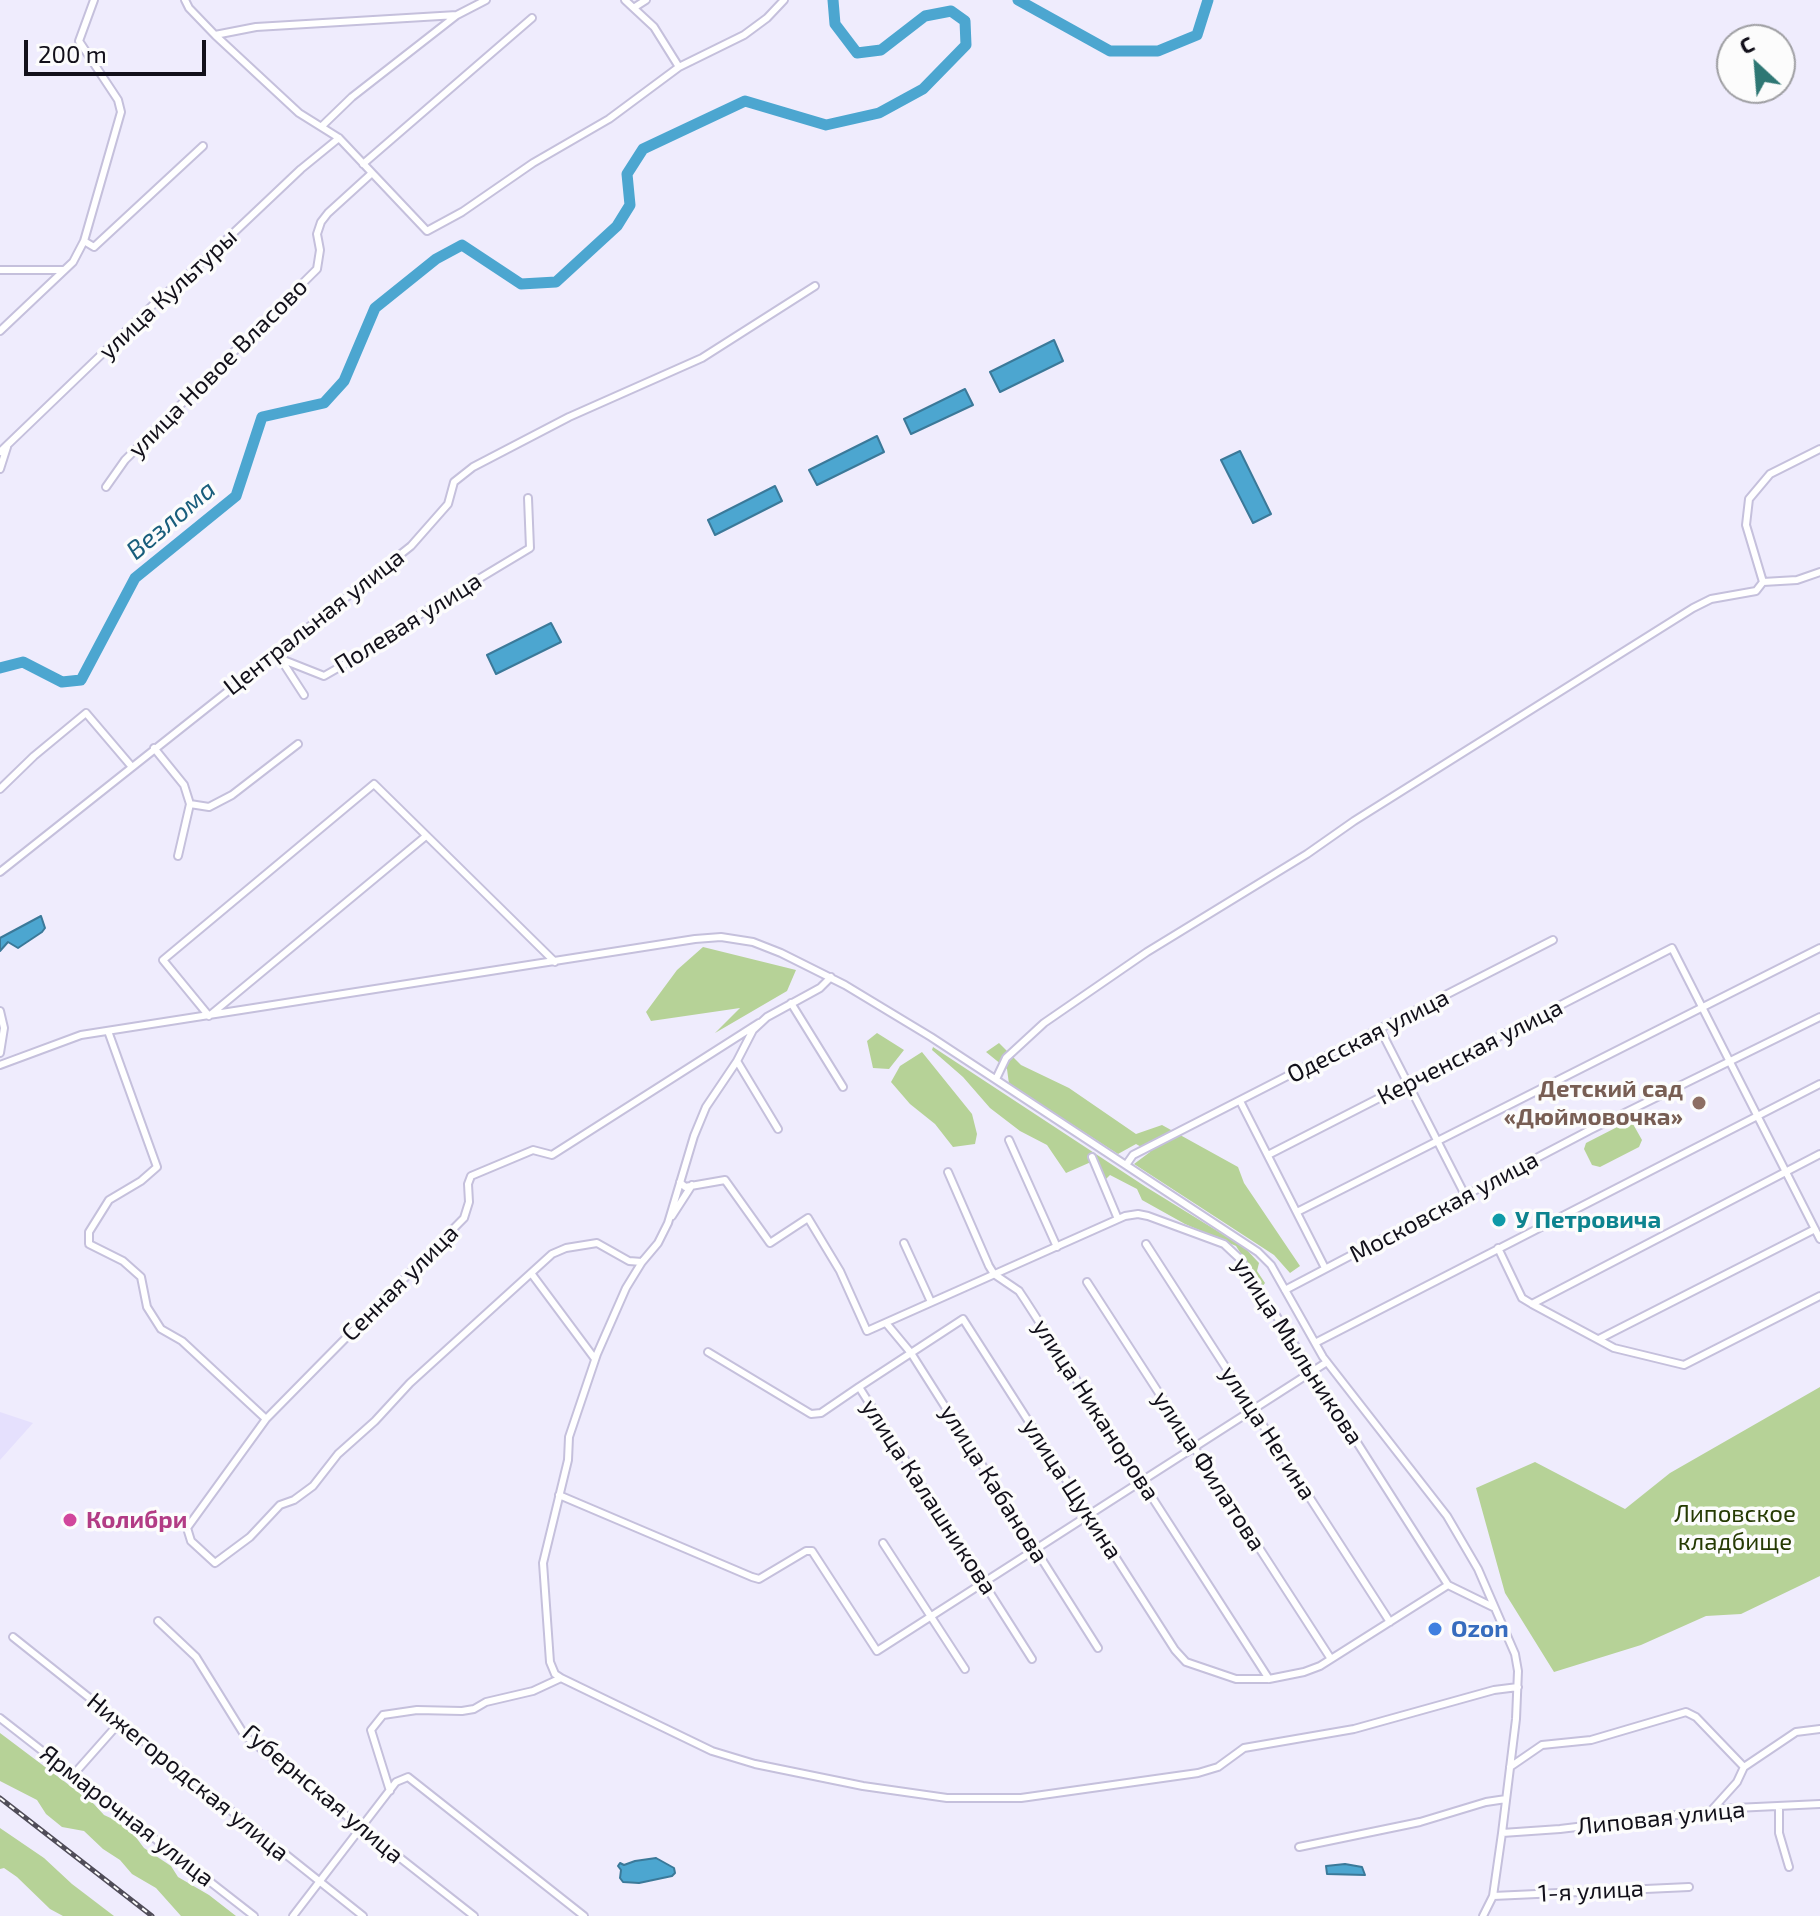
<!DOCTYPE html>
<html>
<head>
<meta charset="utf-8">
<style>
  body { margin:0 }
  #map { position:relative; width:1820px; height:1916px; overflow:hidden; background:#efecfd; font-family:"Exo 2",sans-serif }
  canvas { display:block }
  .north { position:absolute; left:1716px; top:24px; width:80px; height:80px; box-sizing:border-box; background:#fcfcfc; border:2px solid #9e9ea2; border-radius:50%; rotate:334deg; font-size:22px; font-weight:700; line-height:32px; text-align:center; color:#12101a }
  .north::after { content:''; display:block; margin:auto; width:28px; height:36px; background:#2e7774; clip-path:polygon(50% 0,100% 100%,50% 72%,0 100%) }
  .scale { position:absolute; left:24px; top:40px; width:182px; height:36px; box-sizing:border-box; border:4px solid #12101a; border-top:0; padding-left:10px; font-size:24px; line-height:28px; white-space:nowrap; color:#12101a; -webkit-text-stroke:6px #fcfcfc; paint-order:stroke }
</style>
</head>
<body>
<div id="map">
<canvas width="1820" height="1916"></canvas>
<div class="north">С</div>
<div class="scale">200 m</div>
</div>
<script>
const ctx = document.querySelector('canvas').getContext('2d');
ctx.lineJoin = 'round';
function fill(path, color) {
  ctx.fillStyle = color;
  ctx.fill(path, 'evenodd');
}
function shape(rows) {
  const path = new Path2D();
  for (const r of rows) {
    path.moveTo(r[0], r[1]);
    for (let i = 2; i < r.length; i += 2) path.lineTo(r[i], r[i + 1]);
  }
  return path;
}
function stroke(path, color, width, dash) {
  ctx.strokeStyle = color;
  ctx.lineWidth = width;
  ctx.lineCap = dash ? 'butt' : 'round';
  ctx.setLineDash(dash || []);
  ctx.stroke(path);
}
function write(font, color, halo, rows, align = 'center') {
  ctx.font = font + ' "Exo 2",sans-serif';
  ctx.lineWidth = 7;
  ctx.setLineDash([]);
  ctx.textBaseline = 'middle';
  ctx.strokeStyle = halo;
  ctx.fillStyle = color;
  for (const [text, x, y, turn = 0] of rows) {
    ctx.save();
    ctx.translate(x, y);
    ctx.rotate((+turn || 0) * Math.PI / 180);
    ctx.textAlign = isNaN(turn) ? turn : align;
    if (halo) ctx.strokeText(text, 0, 0);
    ctx.fillText(text, 0, 0);
    ctx.restore();
  }
}
fill(shape([
  [0,1412,33,1423,0,1460]
]), '#e5e0fd');
fill(shape([
  [703,947,796,970,787,991,715,1033,740,1008,651,1021,646,1012,677,970],
  [877,1033,904,1050,889,1069,873,1068,867,1041],
  [999,1043,1021,1065,1069,1088,1136,1134,1162,1125,1238,1167,1244,1183,1300,1266,1290,1273,1274,1255,1134,1164,1150,1152,1136,1144,1118,1154,1009,1084,1007,1069,986,1052],
  [933,1047,1146,1187,1245,1248,1259,1263,1257,1271,1265,1283,1262,1287,1236,1246,1185,1224,1142,1200,1137,1189,1110,1175,1106,1179,1091,1162,1066,1173,1047,1145,1020,1131,990,1108,963,1077,932,1050],
  [922,1052,972,1114,977,1134,975,1144,953,1147,935,1124,910,1104,891,1082,900,1066],
  [1625,1123,1633,1124,1642,1140,1639,1147,1600,1167,1592,1165,1584,1149,1586,1143],
  [1820,1387,1820,1576,1741,1614,1706,1616,1641,1645,1554,1672,1505,1593,1476,1488,1535,1462,1625,1509,1670,1473],
  [0,1733,93,1803,104,1815,117,1821,135,1836,144,1848,171,1866,178,1877,209,1895,236,1916,181,1916,156,1888,132,1874,120,1860,103,1849,84,1831,62,1827,46,1814,37,1800,0,1781],
  [0,1828,44,1858,72,1884,114,1916,63,1916,50,1909,17,1877,4,1868,0,1869]
]), '#b6d297');
const water = shape([
  [1054,340,1063,361,1000,392,990,372,1054,340],
  [965,389,973,405,911,434,904,419,965,389],
  [877,436,884,452,817,485,809,470,877,436],
  [1240,451,1271,514,1253,523,1221,460,1240,451],
  [775,486,782,501,715,535,708,520,775,486],
  [551,623,561,642,496,674,487,655,551,623],
  [41,916,45,928,42,932,18,948,8,942,0,951,0,938,41,916],
  [656,1858,674,1868,675,1873,672,1876,639,1883,623,1882,620,1878,621,1870,618,1866,620,1863,624,1865,635,1861,656,1858],
  [1345,1864,1362,1867,1365,1875,1327,1874,1326,1866,1345,1864]
]);
fill(water, '#4ca6d0');
stroke(water, '#3b7999', 2);
stroke(shape([
  [1018,0,1110,51,1158,51,1197,35,1208,0],
  [0,668,23,662,62,682,81,680,135,578,236,496,262,417,324,403,344,381,375,308,436,259,462,245,521,284,556,282,617,226,630,205,627,174,643,149,745,101,826,125,879,113,923,89,966,45,965,21,951,11,925,16,881,50,857,53,835,24,833,0]
]), '#4ca6d0', 11);
const minor = shape([
  [185,0,189,8,215,35,299,113,339,138,427,231,462,212,533,163,609,119,679,67,744,35,767,18,784,0],
  [625,0,654,27,679,67],
  [635,7,646,0],
  [215,35,256,27,457,15,486,0],
  [322,126,352,97,457,15],
  [363,164,532,18],
  [84,241,94,247,203,146],
  [0,270,64,270],
  [0,331,73,262,84,241,121,112,118,100,79,41,94,0],
  [0,452,155,303,208,257,301,169,339,138],
  [0,469,7,447],
  [106,487,125,460,317,269,320,250,317,234,321,222,328,213,372,173],
  [1763,582,1797,580,1820,572],
  [280,658,304,695],
  [281,659,324,676,373,648,422,613,530,548,528,498],
  [154,748,184,785,190,804,178,856],
  [0,789,34,756,86,713,132,767],
  [190,804,209,807,232,795,298,744],
  [426,836,209,1016,163,960,374,784,555,962],
  [0,872,411,546,448,504,454,482,473,467,569,417,702,358,815,286],
  [791,1003,843,1087],
  [0,1011,4,1028,0,1053],
  [1380,1029,1465,1195],
  [108,1031,157,1167,141,1181,109,1200,89,1232,89,1244,123,1261,141,1277,147,1307,161,1329,182,1341,266,1419],
  [737,1061,778,1129],
  [0,1065,81,1035,695,939,721,937,753,942,781,953,845,985,931,1037,1258,1252,1271,1265,1323,1357,1447,1516,1478,1569,1515,1654,1518,1671,1516,1719,1502,1833,1493,1896,1483,1916],
  [996,1079,1006,1058,1044,1023,1147,952,1307,854,1354,821,1693,608,1711,599,1756,591,1763,582,1746,525,1749,499,1770,474,1820,449],
  [1240,1101,1325,1268],
  [1009,1140,1057,1247],
  [1268,1155,1672,948,1820,1239],
  [1092,1157,1118,1219],
  [1126,1165,1133,1155,1553,940],
  [948,1172,989,1266,994,1274,1019,1291,1025,1300,1269,1679],
  [680,1182,685,1187,725,1180,770,1243,808,1218,840,1271,867,1331,1125,1216,1138,1214,1148,1216,1224,1244,1240,1259,1448,1585],
  [1297,1212,1820,948],
  [672,1216,692,1185],
  [904,1243,931,1302],
  [1146,1244,1390,1622],
  [1498,1248,1522,1298,1532,1304,1614,1348,1684,1365,1820,1296],
  [642,1262,629,1261,597,1243,566,1248,552,1254,410,1383,375,1421,338,1454,313,1486,294,1500,280,1505,250,1537,215,1563,191,1541,187,1528,266,1419,464,1218,469,1202,468,1184,471,1176,533,1150,552,1155,759,1023],
  [531,1273,595,1359],
  [1087,1282,1331,1659],
  [1285,1290,1590,1130,1820,1017],
  [1532,1304,1820,1154],
  [886,1323,911,1353,1098,1648],
  [1599,1339,1815,1229],
  [1315,1343,1820,1084],
  [708,1352,811,1414,821,1413,859,1387],
  [559,1495,752,1577,759,1579,806,1551,812,1551,877,1651,1327,1362],
  [883,1543,965,1669],
  [1448,1585,1493,1607],
  [158,1621,196,1657,245,1736,474,1916],
  [13,1637,363,1916],
  [1032,1659,859,1387,963,1319,1175,1650,1186,1662,1236,1679,1269,1679,1304,1672,1320,1666,1448,1585],
  [561,1678,555,1674,550,1662,543,1563,568,1460,569,1437,597,1354,626,1288,642,1262,658,1243,668,1223,694,1136,706,1107,737,1061,753,1030,767,1017,820,988,831,977],
  [0,1718,254,1916],
  [1510,1767,1542,1745,1591,1740,1686,1712,1696,1717,1744,1767],
  [74,1774,120,1722],
  [390,1791,371,1730,383,1715,417,1710,462,1711,474,1709,486,1702,533,1691,561,1678,712,1751,755,1764,863,1786,947,1798,1021,1798,1198,1773,1218,1767,1244,1748,1354,1729,1494,1690,1518,1687],
  [1779,1807,1779,1833,1789,1867],
  [1710,1812,1737,1782,1744,1767,1796,1732,1820,1729],
  [1502,1833,1560,1829,1735,1808,1820,1804],
  [1299,1847,1420,1822,1486,1802,1506,1799],
  [1493,1896,1689,1887],
  [293,1916,396,1782,408,1777,584,1916]
]);
stroke(minor, '#c5c0dc', 10);
stroke(minor, '#fff', 6);
const rail = shape([
  [0,1798,152,1916]
]);
stroke(rail, '#504d59', 5);
stroke(rail, '#fcfcfc', 2, [6]);
for (const [x, y, r, color] of [
  [1699,1103,8,"#8d6e63"],
  [1499,1220,8,"#0f9aa8"],
  [70,1520,8,"#d1479c"],
  [1435,1629,8,"#3f7fe0"]
]) {
  const dot = new Path2D();
  dot.arc(x, y, r, 0, 2 * Math.PI);
  ctx.fillStyle = color;
  ctx.fill(dot);
  stroke(dot, '#fcfcfc', 3);
}
write('24px', '#12101a', '#fcfcfc', [
  ["улица Культуры",168,294,-43],
  ["улица Новое Власово",218,368,-45],
  ["Центральная улица",314,622,-38],
  ["Полевая улица",408,623,-32],
  ["Одесская улица",1368,1036,-27],
  ["Керченская улица",1470,1052,-27],
  ["Московская улица",1444,1207,-28],
  ["Сенная улица",400,1283,-45],
  ["улица Мыльникова",1298,1351,57],
  ["улица Никанорова",1096,1410,57],
  ["улица Негина",1268,1433,57],
  ["улица Филатова",1209,1471,57],
  ["улица Кабанова",994,1484,58],
  ["улица Щукина",1072,1489,57],
  ["улица Калашникова",929,1497,57],
  ["Нижегородская улица",188,1777,39],
  ["Губернская улица",323,1794,40],
  ["Ярмарочная улица",127,1816,38],
  ["Липовая улица",1661,1818,-6],
  ["1-я улица",1591,1891,-3]
]);
write('bold 24px', '#785e54', '#fcfcfc', [
  ["Детский сад",1683,1089],
  ["«Дюймовочка»",1683,1117]
], 'right');
write('bold 24px', '#0d838f', '#fcfcfc', [
  ["У Петровича",1515,1220]
], 'left');
write('24px', '#253a03', '#fcfcfc', [
  ["Липовское",1735,1514],
  ["кладбище",1735,1542]
]);
write('bold 24px', '#b23c85', '#fcfcfc', [
  ["Колибри",86,1520]
], 'left');
write('bold 24px', '#366cbe', '#fcfcfc', [
  ["Ozon",1451,1629]
], 'left');
write('italic 26px', '#195e7c', '#fcfcfc', [
  ["Везлома",171,520,-40]
]);
</script>
</body>
</html>
